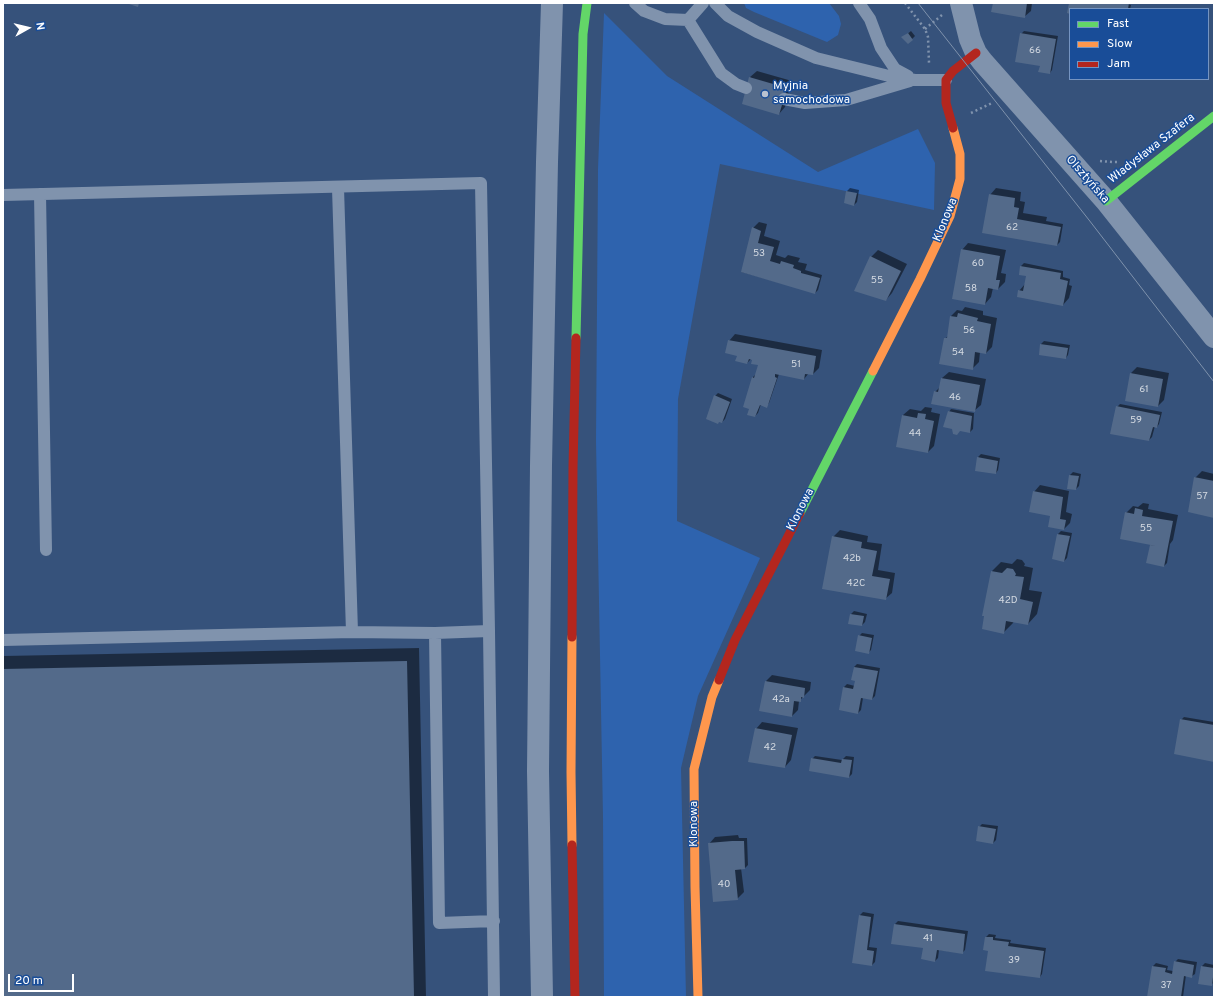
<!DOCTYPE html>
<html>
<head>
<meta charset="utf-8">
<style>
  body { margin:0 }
  #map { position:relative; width:1217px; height:1000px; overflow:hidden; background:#36527b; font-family:Overpass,sans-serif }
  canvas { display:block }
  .frame { position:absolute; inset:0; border:4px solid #fff; pointer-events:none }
  .legend { position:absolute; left:1069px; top:8px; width:140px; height:72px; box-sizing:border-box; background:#194d98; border:1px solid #7594c1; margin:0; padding:5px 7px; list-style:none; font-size:12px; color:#fff }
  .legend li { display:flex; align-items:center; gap:8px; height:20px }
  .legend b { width:20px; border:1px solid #7594c1 }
  .north { position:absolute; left:8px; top:8px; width:40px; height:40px; -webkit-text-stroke:3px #194d98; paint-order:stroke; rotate:82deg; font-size:11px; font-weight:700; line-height:16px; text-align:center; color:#fff }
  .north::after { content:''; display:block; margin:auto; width:14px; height:18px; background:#fff; clip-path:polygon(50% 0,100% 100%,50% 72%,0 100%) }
  .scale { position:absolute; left:8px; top:974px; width:66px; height:18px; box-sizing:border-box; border:2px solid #fff; border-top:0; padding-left:5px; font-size:12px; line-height:14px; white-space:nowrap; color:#fff; -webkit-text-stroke:3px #194d98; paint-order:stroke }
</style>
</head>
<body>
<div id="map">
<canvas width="1217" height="1000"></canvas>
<div class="frame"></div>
<ul class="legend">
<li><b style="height:5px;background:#63d668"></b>Fast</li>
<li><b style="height:5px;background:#ff974d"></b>Slow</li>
<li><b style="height:5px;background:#b3261e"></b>Jam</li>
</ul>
<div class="north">N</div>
<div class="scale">20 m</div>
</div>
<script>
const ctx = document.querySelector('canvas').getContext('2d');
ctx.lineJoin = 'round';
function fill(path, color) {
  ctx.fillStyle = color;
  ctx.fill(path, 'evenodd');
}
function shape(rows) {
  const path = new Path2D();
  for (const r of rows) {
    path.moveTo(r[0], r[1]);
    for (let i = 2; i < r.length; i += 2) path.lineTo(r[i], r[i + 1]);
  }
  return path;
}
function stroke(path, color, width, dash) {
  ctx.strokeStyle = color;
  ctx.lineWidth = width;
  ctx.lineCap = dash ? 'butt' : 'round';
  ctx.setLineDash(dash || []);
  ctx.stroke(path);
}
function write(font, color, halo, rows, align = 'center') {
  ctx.font = font + ' Overpass,sans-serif';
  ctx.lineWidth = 3;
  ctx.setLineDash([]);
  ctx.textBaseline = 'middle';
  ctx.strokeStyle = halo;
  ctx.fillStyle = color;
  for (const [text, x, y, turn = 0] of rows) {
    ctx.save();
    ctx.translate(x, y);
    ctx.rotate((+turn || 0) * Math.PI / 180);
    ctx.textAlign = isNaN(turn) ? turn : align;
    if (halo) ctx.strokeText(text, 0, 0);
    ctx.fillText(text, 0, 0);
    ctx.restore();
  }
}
fill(shape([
  [744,3,829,3,839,16,841,24,838,35,827,42,754,12,746,8],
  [604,13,667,76,818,172,918,129,935,163,934,210,720,164,678,399,677,521,760,558,698,696,681,768,686,997,604,997,603,817,596,441,598,169]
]), '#2e63ae');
fill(shape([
  [994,3,1032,3,1031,11,1024,17],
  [1070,3,1123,3,1131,5,1130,9,1070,9,1070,13,1069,12],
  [911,31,915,36,908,43,906,35],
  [1024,31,1058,36,1052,70,1050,73,1041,65,1021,34],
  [757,71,792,81,785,107,779,114,750,77],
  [850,188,859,190,857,202,854,205,847,191],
  [996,188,1021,192,1020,201,1025,202,1023,213,1047,217,1046,221,1063,224,1060,242,1057,245,1038,242,990,195],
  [759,222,767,224,764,236,780,241,776,255,785,258,788,255,800,258,798,262,807,264,805,270,822,275,818,290,815,293,742,272,753,228],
  [968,243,1006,250,1001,273,1006,274,1005,282,998,289,993,288,991,297,985,304,962,250],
  [878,250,907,264,892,293,886,300,871,257],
  [1024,263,1063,271,1063,277,1070,279,1069,285,1072,286,1069,298,1063,305,1019,291,1025,284,1027,276,1021,266],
  [965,307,983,311,983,315,997,318,992,347,986,353,980,352,979,362,972,369,945,339,948,336,951,316,957,310,962,311],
  [735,334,822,350,819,368,813,374,809,373,804,379,779,374,769,403,766,406,761,404,758,413,755,416,751,408,744,406,753,377,756,374,759,364,752,358,747,363,738,355,729,341],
  [1044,341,1070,345,1068,355,1066,358,1040,354,1041,344],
  [1137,367,1169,373,1164,400,1158,406,1131,373],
  [949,372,986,379,981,405,974,411,935,392,941,386,942,378],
  [718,393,732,399,725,419,722,422,715,396],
  [1120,404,1162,412,1159,424,1157,427,1155,426,1152,437,1149,440,1117,407],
  [925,407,932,408,931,412,940,414,934,446,928,452,897,446,903,415,910,409,921,411],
  [951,409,974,413,973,429,970,432,960,430,949,412],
  [981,454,1000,458,998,470,996,473,978,457],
  [1202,471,1214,474,1214,517,1195,478],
  [1073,472,1081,474,1079,486,1076,489,1070,475],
  [1040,485,1069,491,1066,512,1072,514,1070,523,1064,529,1051,515,1034,492],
  [1143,503,1149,504,1148,509,1178,515,1173,540,1170,544,1167,563,1164,566,1150,546,1152,544,1126,513,1133,506,1138,507],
  [840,530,868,536,867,542,882,544,878,570,895,573,892,593,885,599,833,537],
  [1061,531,1072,533,1067,558,1064,561,1053,558,1058,534],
  [1017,559,1022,560,1025,564,1024,566,1033,568,1029,590,1042,592,1037,614,1028,624,1014,621,1013,623,1003,633,992,571,1001,562,1012,564],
  [854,611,867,614,865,622,862,625,851,614],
  [862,633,874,635,871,650,868,653,859,636],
  [419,648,426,997,3,997,3,656],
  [857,664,880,668,875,696,872,699,863,698,861,710,858,713,844,687,847,684,855,686,856,680,854,667],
  [772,675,811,682,810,690,799,701,798,710,792,716,766,681],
  [1184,717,1214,722,1214,761,1181,720],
  [762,722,798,728,791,760,785,767,756,729],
  [815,756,842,760,846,756,854,757,852,774,849,777,812,759],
  [982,824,998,826,996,840,993,843,979,827],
  [738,835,739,838,747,838,748,865,745,868,741,868,744,892,737,899,709,844,715,837],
  [863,912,874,914,869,947,877,948,875,962,872,965,853,962,860,915],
  [898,921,968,931,965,950,962,953,939,950,938,958,935,961,924,947,895,924],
  [989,934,996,935,995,938,1011,940,1010,943,1046,948,1042,974,1040,977,989,950,986,937],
  [1178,959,1197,962,1195,974,1192,976,1186,975,1183,997,1154,997,1153,966,1156,963,1168,966,1167,970,1173,971,1175,962],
  [1205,963,1214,965,1214,982,1211,985,1202,966]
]), '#0007');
fill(shape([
  [126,3,139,3,138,7],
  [993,3,1027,3,1025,18,991,12],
  [1069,3,1129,3,1128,9,1070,9,1070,14,1067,13],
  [908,33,913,40,908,44,901,37],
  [1020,33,1056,39,1050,74,1038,72,1040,66,1015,62],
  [749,77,787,88,779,115,742,104],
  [846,191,857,193,854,206,844,203],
  [989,194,1015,198,1014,207,1019,208,1017,219,1061,227,1057,246,982,233],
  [752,227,761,231,758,243,774,247,770,261,780,264,781,261,794,265,793,268,801,271,801,273,820,278,815,294,741,272],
  [961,249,1000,256,996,280,1000,280,998,290,988,288,985,305,952,299],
  [870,256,901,271,886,301,854,291],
  [1020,266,1061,273,1060,279,1068,281,1063,306,1017,297,1018,290,1023,291,1026,276,1019,275],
  [958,313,978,318,977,321,991,324,986,354,975,352,973,370,939,364,944,338,947,338,950,316,957,317],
  [728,340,816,356,813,375,805,374,804,380,775,374,775,377,777,378,767,408,760,405,755,417,747,415,749,409,743,407,752,377,754,378,758,365,751,364,752,360,749,359,747,364,735,361,737,356,725,353],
  [1040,344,1068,348,1066,359,1039,355],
  [1130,373,1163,379,1158,407,1125,401],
  [941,378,980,385,975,412,931,404,934,391,938,392],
  [714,395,730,402,722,423,719,422,718,424,706,419],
  [1116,406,1160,415,1157,428,1153,427,1149,441,1110,434],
  [948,411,972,416,970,433,960,431,957,435,953,434,952,429,943,427],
  [918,413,926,414,925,419,934,421,928,453,896,447,902,415,917,418],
  [977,457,998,461,996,474,975,471],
  [1069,475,1079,476,1076,490,1067,489],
  [1194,477,1214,481,1214,518,1188,512],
  [1033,491,1063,497,1060,519,1066,520,1064,530,1048,527,1050,516,1029,512],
  [1135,508,1143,510,1142,516,1173,521,1164,567,1146,563,1150,545,1156,546,1120,539,1125,512,1134,514],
  [1057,534,1070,536,1064,562,1052,559],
  [832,536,862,542,861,548,877,551,872,576,890,579,886,600,822,589],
  [1007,568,1013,569,1016,574,1015,576,1024,577,1020,599,1033,602,1028,625,1006,621,1004,634,982,629,984,616,982,616,991,571,1002,573],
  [850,614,864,616,862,626,848,624],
  [858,635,872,638,869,654,855,651],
  [407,661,414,997,3,997,3,669],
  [854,667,878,671,872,700,861,698,858,714,839,710,843,687,853,689,855,681,851,680],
  [765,681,805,688,804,698,801,697,801,702,794,701,792,717,759,711],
  [1180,719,1214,725,1214,762,1174,754],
  [755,728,792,735,785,768,748,762],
  [811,758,841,763,842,759,852,760,849,778,809,771],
  [978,826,996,829,993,844,976,841],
  [732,841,744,841,745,869,735,870,738,900,713,902,708,843],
  [859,915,871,917,867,950,874,951,872,966,852,963],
  [894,924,965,934,963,954,937,950,935,962,921,959,923,948,891,944],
  [985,937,993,937,993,940,1009,942,1008,946,1044,951,1040,978,985,971,988,951,983,950],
  [1174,961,1194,965,1192,978,1184,976,1181,997,1147,997,1152,966,1166,968,1165,972,1172,974],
  [1201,966,1214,968,1212,986,1198,984]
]), '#536a8a');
stroke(shape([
  [905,3,925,29,928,37,929,63],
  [925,29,942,15],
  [971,113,992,103],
  [1100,161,1112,162,1119,162]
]), '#8093ad', 2.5, [2, 3]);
stroke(shape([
  [635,3,644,11,665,19,688,20],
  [715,3,728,16,757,32,816,58,889,76,915,80,946,80],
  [859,3,870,19,881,48,895,69,908,76],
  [688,20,721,73,736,84,746,88],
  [688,20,703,3],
  [784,99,805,103,846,100,910,81],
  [338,188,352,632],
  [40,194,46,550],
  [3,195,481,183,489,631,435,633,352,632,3,640],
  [489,631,494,997],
  [435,633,439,923,494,921]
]), '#8093ad', 12);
stroke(shape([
  [961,3,970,39,976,53,982,61,1106,201,1214,337],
  [542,997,538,771,541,465,547,162,552,3]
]), '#8093ad', 22);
stroke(shape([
  [1106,201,1214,116],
  [576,338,583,34,587,3],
  [800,513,873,371]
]), '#63d668', 9);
stroke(shape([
  [873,371,920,279,950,216,960,179,960,154,953,128],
  [572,637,571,772,572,845],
  [698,997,695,887,694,769,712,697,719,680]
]), '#ff974d', 9);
stroke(shape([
  [953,128,946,103,946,80,953,71,976,53],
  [572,637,573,467,576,338],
  [719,680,735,640,800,513],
  [572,845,575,997]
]), '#b3261e', 9);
stroke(shape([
  [918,3,1089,220,1214,382]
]), '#7f92ac', 1);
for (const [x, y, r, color] of [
  [765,94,4,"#b9c2d1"]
]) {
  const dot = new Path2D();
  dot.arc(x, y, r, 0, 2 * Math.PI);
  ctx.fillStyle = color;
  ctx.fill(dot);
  stroke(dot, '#194d98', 1.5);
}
write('10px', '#d4dae2', null, [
  ["66",1035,51],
  ["62",1012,228],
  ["53",759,254],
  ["60",978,264],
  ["55",877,281],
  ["58",971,289],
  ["56",969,331],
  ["54",958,353],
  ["51",796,365],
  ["61",1144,390],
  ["46",955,398],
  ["59",1136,421],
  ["44",915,434],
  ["57",1202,497],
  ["55",1146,529],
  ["42b",852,559],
  ["42C",856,584],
  ["42D",1008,601],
  ["42a",781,700],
  ["42",770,748],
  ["40",724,885],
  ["41",928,939],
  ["39",1014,961],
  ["37",1166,986]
]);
write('12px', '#fff', '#194d98', [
  ["Myjnia",773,87],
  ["samochodowa",773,101]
], 'left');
write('12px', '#fff', '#194d98', [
  ["Władysława Szafera",1152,149,-38],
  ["Olsztyńska",1087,180,49],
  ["Klonowa",946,220,-68],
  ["Klonowa",801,510,-63],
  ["Klonowa",695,824,-90]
]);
</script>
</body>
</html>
